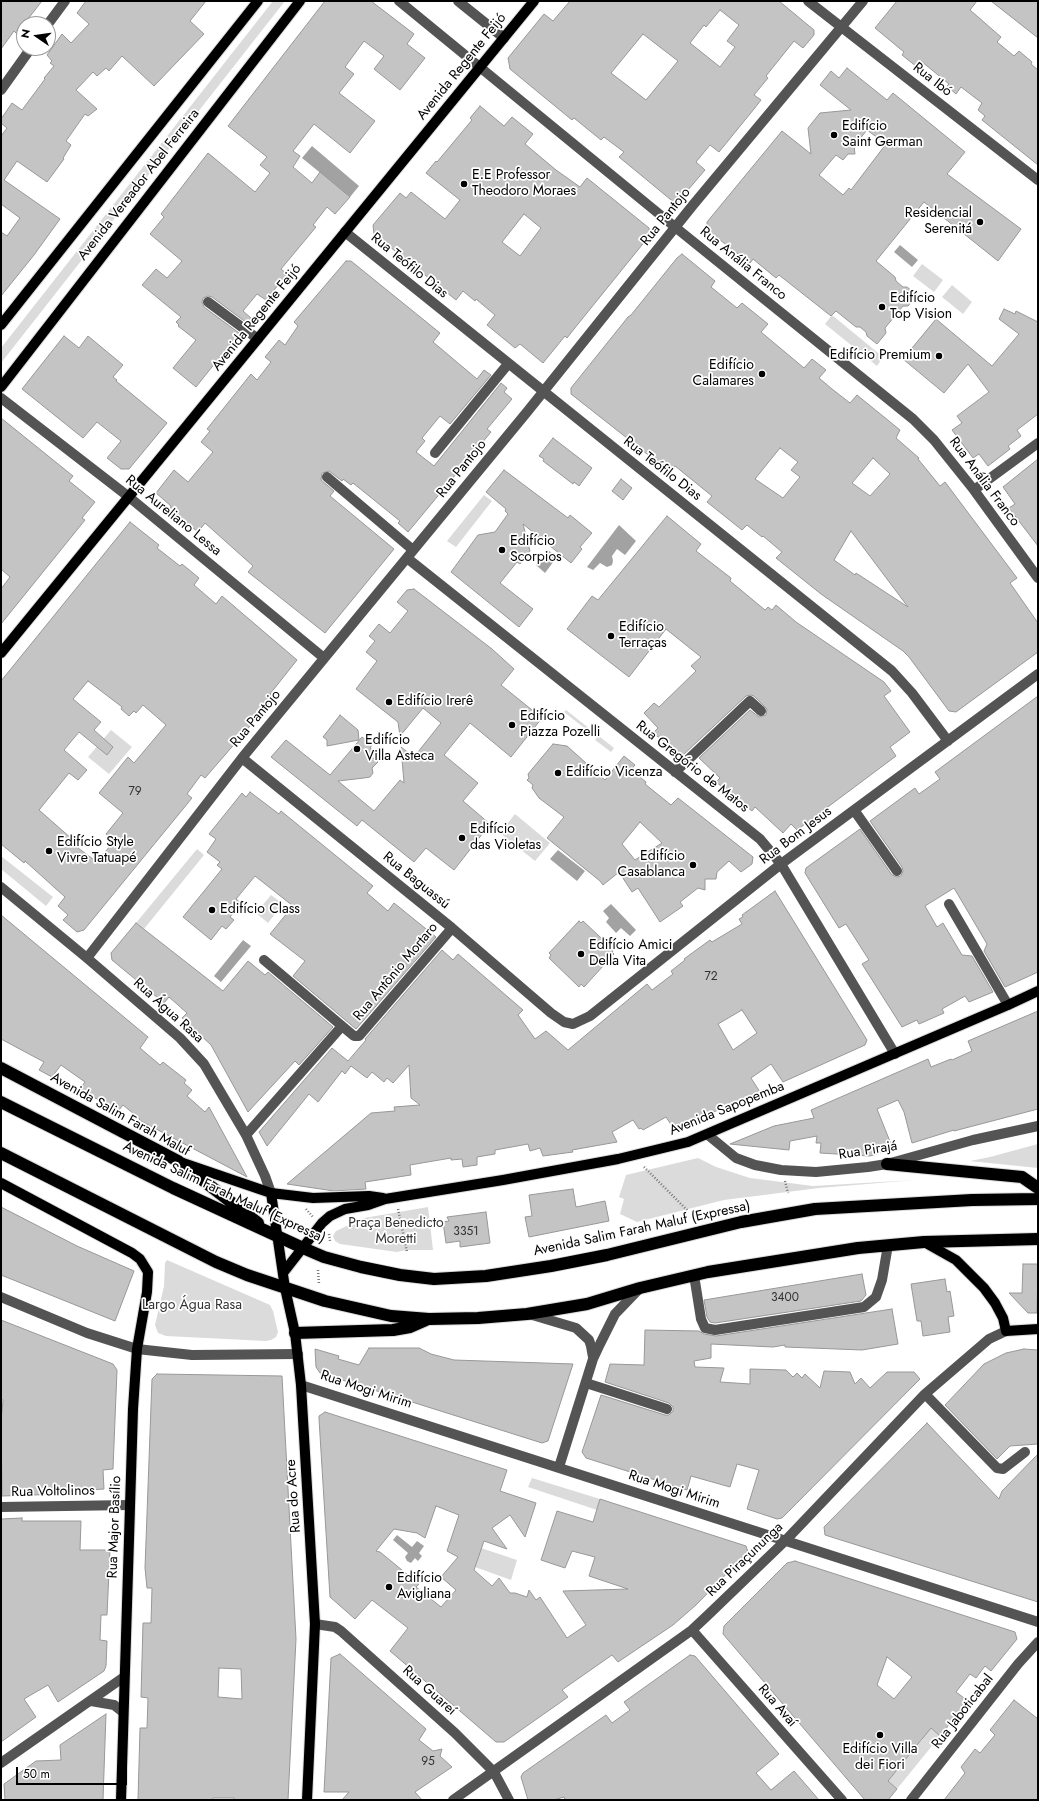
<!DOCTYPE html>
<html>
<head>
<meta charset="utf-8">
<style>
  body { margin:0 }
  #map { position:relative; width:1039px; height:1801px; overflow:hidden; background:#fff; font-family:Jost,sans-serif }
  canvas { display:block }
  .frame { position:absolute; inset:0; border:2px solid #000; pointer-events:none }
  .north { position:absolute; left:16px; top:16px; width:40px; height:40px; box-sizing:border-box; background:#fff; border:1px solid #999; border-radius:50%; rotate:283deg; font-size:11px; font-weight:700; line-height:16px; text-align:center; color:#000 }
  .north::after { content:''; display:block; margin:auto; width:14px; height:18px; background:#000; clip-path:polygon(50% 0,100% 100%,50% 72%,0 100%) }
  .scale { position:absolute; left:16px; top:1767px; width:111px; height:18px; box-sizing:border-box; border:2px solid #000; border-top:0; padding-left:5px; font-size:12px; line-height:14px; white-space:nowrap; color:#000; -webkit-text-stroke:3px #fff; paint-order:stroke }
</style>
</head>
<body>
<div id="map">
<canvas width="1039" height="1801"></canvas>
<div class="frame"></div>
<div class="north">N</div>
<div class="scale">50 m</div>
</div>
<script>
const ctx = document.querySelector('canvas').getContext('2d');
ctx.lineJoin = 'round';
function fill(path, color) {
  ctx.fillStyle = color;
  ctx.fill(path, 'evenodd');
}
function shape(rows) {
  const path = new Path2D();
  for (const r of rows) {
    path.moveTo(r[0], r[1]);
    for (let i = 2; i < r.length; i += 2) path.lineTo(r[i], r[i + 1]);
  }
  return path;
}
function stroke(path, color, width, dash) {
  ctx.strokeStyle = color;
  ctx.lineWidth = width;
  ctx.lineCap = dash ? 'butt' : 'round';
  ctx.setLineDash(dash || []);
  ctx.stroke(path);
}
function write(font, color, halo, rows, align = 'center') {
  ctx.font = font + ' Jost,sans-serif';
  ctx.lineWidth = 3.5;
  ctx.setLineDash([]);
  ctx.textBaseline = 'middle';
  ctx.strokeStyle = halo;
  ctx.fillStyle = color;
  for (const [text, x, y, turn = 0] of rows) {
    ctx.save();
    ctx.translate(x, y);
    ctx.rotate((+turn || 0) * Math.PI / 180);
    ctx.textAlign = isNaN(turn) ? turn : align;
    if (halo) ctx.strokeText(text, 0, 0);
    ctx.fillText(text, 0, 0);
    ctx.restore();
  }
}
fill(shape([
  [273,1,285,1,1,363,1,348],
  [922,264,943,280,934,292,913,276],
  [952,285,972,302,963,314,942,297],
  [832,315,883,357,877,366,825,324],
  [484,495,492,501,456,547,447,541],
  [566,710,614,748,611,752,595,740,597,738,564,712],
  [111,730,132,747,109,774,88,757],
  [515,814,550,843,535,861,500,833],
  [197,849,204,855,144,929,136,923],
  [1,856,53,897,46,906,1,869],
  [271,895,283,904,268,923,256,913],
  [1038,1144,1038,1168,970,1161,990,1157],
  [698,1158,716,1167,750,1178,813,1186,915,1180,819,1188,724,1200,637,1222,620,1214,624,1199,619,1197,626,1175],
  [428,1207,433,1250,406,1250,397,1252,340,1244,335,1241,333,1236,336,1231,364,1218],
  [167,1260,270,1305,273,1311,278,1332,276,1337,271,1340,266,1341,166,1336,158,1333,155,1325,164,1286,165,1263],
  [532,1478,600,1499,597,1510,528,1487],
  [481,1548,517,1560,511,1580,475,1567],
  [924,1723,940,1736,897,1789,888,1781,923,1739]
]), '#dbdbdb');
fill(shape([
  [312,146,359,186,350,197,302,158],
  [900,245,918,260,912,267,894,252],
  [619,525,636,541,625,555,617,549,612,556,613,561,612,565,607,567,600,563,593,570,587,567],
  [548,550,557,557,545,573,536,565],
  [558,850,585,871,577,881,550,859],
  [611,904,636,930,630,936,621,928,616,933,606,922,609,918,603,911],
  [243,940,251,946,221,982,214,976],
  [397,1535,412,1547,417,1541,424,1546,419,1553,422,1556,418,1561,415,1558,411,1563,407,1561,405,1557,408,1553,393,1540]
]), '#a2a2a2');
const building = shape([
  [1,1,42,1,24,24,18,35,14,31,1,49,1,1],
  [86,1,206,1,190,21,204,34,154,86,122,56,109,71,106,68,97,76,93,72,76,90,97,109,88,116,85,114,66,141,71,145,63,158,64,159,47,182,17,161,4,180,60,219,34,255,1,296,1,232,7,236,20,218,1,204,1,136,7,128,1,123,1,119,12,103,22,110,45,79,44,78,54,66,50,63,52,61,47,55,62,34,71,43,89,24,77,13,86,1],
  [325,1,371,1,414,34,407,44,425,58,400,90,374,69,384,56,364,41,345,67,354,74,339,93,375,121,350,153,314,124,293,151,300,156,293,167,312,183,320,172,350,197,335,214,327,207,313,225,316,227,281,269,287,274,266,300,257,294,243,311,251,318,247,323,212,297,208,296,203,298,202,302,204,307,239,333,196,387,173,368,196,340,178,326,179,325,176,322,181,317,142,285,156,269,167,278,182,261,150,234,164,217,161,214,208,153,255,192,270,173,260,165,267,157,228,126,325,1],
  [570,1,779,1,814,30,814,35,803,48,794,41,766,76,768,78,754,95,761,100,754,109,719,152,710,145,696,162,705,170,676,204,619,157,624,152,604,137,601,140,574,118,572,120,510,69,508,58,544,14,553,21,570,1],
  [720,10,739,25,727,41,735,47,720,67,690,43,704,25,706,27,720,10],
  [643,34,678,61,646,100,611,73,643,34],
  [897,1,977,1,970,10,1001,37,997,42,1014,56,1019,51,1032,62,1031,64,1038,70,1038,165,982,120,985,116,978,110,982,103,961,87,956,94,947,86,949,84,921,61,917,67,902,55,904,52,875,28,897,1],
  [991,1,1038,1,1038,38,991,1],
  [847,68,887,100,893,93,965,152,947,174,1021,229,998,261,924,202,876,261,895,277,896,281,903,287,907,287,917,295,908,306,903,306,885,328,886,333,877,344,867,336,866,332,860,327,856,327,836,311,831,316,779,275,776,278,753,259,750,263,707,230,707,222,782,131,811,154,808,128,820,113,851,110,820,85,831,71,839,78,847,68],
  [867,130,886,144,851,190,849,188,843,195,819,175,836,155,843,160,848,154,855,154,854,146,867,130],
  [480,106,504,126,512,117,533,134,525,144,556,170,580,187,587,178,649,228,650,235,574,329,567,338,565,336,543,363,520,344,515,348,487,325,495,315,476,299,475,301,463,291,456,300,374,234,373,225,400,193,406,198,411,192,445,219,460,200,426,173,436,161,437,162,472,120,470,118,480,106],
  [524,214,541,228,520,256,502,242,524,214],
  [682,254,715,281,711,287,737,308,742,303,768,324,761,332,804,368,812,359,826,370,819,378,832,389,850,403,857,395,900,430,896,438,919,458,918,459,940,486,945,482,1017,578,1010,583,1038,623,1038,652,956,712,949,711,909,657,903,651,821,594,776,558,782,552,763,536,762,537,747,525,742,530,707,502,712,496,675,466,670,472,571,394,571,388,628,317,631,315,677,258,682,254],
  [780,448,798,462,791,470,800,477,783,498,755,479,780,448],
  [873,458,890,474,870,496,852,483,873,458],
  [851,531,908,607,856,573,855,575,834,560,851,531],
  [346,261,351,261,440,333,433,342,477,379,484,370,491,375,450,424,440,416,422,438,425,441,416,452,434,466,501,383,507,388,504,392,512,399,487,429,491,432,408,532,398,523,400,521,353,483,351,485,343,479,342,481,329,471,322,473,321,480,334,491,330,496,394,549,325,633,248,572,253,566,205,523,198,532,170,509,171,506,156,493,174,470,188,482,213,452,201,442,210,431,207,429,251,374,257,380,271,362,265,357,279,340,285,345,298,326,294,322,346,261],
  [1004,309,1015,314,1016,311,1038,322,1038,414,1017,430,1021,436,1008,446,1010,449,988,466,979,454,973,458,952,430,962,423,957,416,989,392,968,364,944,393,903,359,936,319,992,366,1019,334,999,319,1004,309],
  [64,336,79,348,88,336,123,365,113,377,117,380,116,381,167,423,129,469,121,469,107,458,121,441,97,422,83,438,22,389,64,336],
  [1,418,73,476,69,481,95,502,82,518,85,520,1,624,1,589,10,577,1,569,1,418],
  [553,438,592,468,579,486,574,482,573,484,543,461,544,459,539,456,553,438],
  [1038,459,1038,546,1009,508,1015,504,1003,487,1038,459],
  [504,470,568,518,570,515,592,533,580,547,582,549,571,563,523,524,530,551,520,564,517,562,500,583,533,609,519,627,451,572,478,535,495,532,508,514,505,511,506,509,486,492,504,470],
  [621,479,632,488,623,500,612,491,621,479],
  [667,516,701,544,696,551,731,578,730,581,765,610,768,607,772,610,776,605,796,622,884,682,891,691,884,696,910,732,890,747,896,756,797,830,791,824,783,833,755,807,752,811,716,782,720,778,699,758,750,710,759,717,766,715,767,709,754,696,751,695,746,696,682,756,653,733,658,728,644,713,654,703,659,707,696,671,691,666,701,657,666,629,629,677,567,629,592,596,598,600,667,516],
  [130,522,159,545,157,548,180,566,182,564,199,578,194,585,216,604,222,596,297,660,270,694,275,697,263,711,205,778,201,775,187,794,192,798,84,930,77,932,63,920,68,915,58,906,65,897,25,861,24,863,1,844,1,681,130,522],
  [88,681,122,707,121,709,129,716,134,711,136,713,143,705,166,725,134,763,128,757,99,793,123,813,106,834,114,841,97,862,78,848,80,846,39,810,69,773,78,780,87,770,64,750,79,732,107,755,113,747,94,730,101,722,73,699,88,681],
  [414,589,492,649,514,669,501,685,542,718,511,757,470,723,444,755,478,783,463,801,490,824,454,870,426,848,414,862,362,820,357,826,271,757,286,740,330,775,362,737,372,745,370,748,373,750,370,755,378,762,372,768,373,773,370,777,364,778,338,781,374,811,400,780,404,783,401,747,414,757,441,723,423,708,400,736,398,722,356,689,377,661,366,652,375,641,369,636,379,624,390,633,408,611,397,602,407,590,414,589],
  [1038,696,1038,972,1005,987,984,951,987,944,954,888,925,906,937,927,943,923,962,955,972,956,993,992,969,1002,965,996,942,1009,944,1013,919,1024,917,1020,902,1027,862,964,869,960,846,924,839,928,805,873,806,868,860,829,892,875,897,877,901,876,903,871,902,867,870,821,915,788,919,794,940,779,935,772,1038,696],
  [340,715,358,730,359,740,327,746,327,740,323,737,340,715],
  [553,744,567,746,605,780,624,756,635,765,631,770,646,782,645,784,671,805,678,798,753,857,752,864,741,872,729,861,717,872,716,879,705,879,705,890,698,888,680,902,683,906,660,922,638,888,632,892,619,872,603,885,600,881,547,838,564,817,539,798,532,788,533,785,527,780,529,778,528,774,553,744],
  [640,822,662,843,635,860,622,844,640,822],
  [250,792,279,814,281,811,373,886,367,893,388,911,394,903,436,937,356,1029,293,976,305,961,270,934,293,906,255,876,236,899,241,903,230,917,234,920,226,929,222,926,211,940,183,917,222,869,217,865,220,862,207,852,216,839,209,834,242,793,246,797,250,792],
  [775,891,867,1040,865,1045,783,1082,771,1064,751,1078,760,1092,674,1129,666,1117,643,1130,641,1128,639,1129,633,1120,612,1132,617,1142,572,1150,573,1152,543,1156,540,1148,530,1151,528,1144,495,1150,495,1154,477,1157,477,1165,463,1167,462,1159,451,1160,451,1158,410,1165,411,1175,365,1182,366,1189,334,1191,287,1184,371,1113,395,1111,394,1107,420,1105,411,1098,409,1065,393,1083,387,1078,384,1082,372,1072,367,1078,351,1066,345,1074,342,1071,318,1102,309,1094,267,1146,259,1132,332,1048,348,1061,366,1040,365,1039,442,950,453,960,458,954,523,1010,518,1015,535,1039,546,1031,568,1050,647,984,652,990,673,974,671,971,685,960,684,959,710,940,712,942,742,924,739,919,743,917,742,915,775,891],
  [742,1010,757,1033,733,1050,718,1024,742,1010],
  [1,915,148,1037,140,1048,160,1065,163,1062,186,1080,184,1083,192,1090,187,1096,205,1112,209,1107,247,1177,139,1120,140,1119,123,1105,119,1110,79,1090,85,1082,61,1065,52,1077,39,1070,44,1062,1,1039,1,915],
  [579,921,581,923,583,921,614,950,612,952,614,954,584,987,581,984,579,987,549,958,551,955,549,953,579,921],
  [136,923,223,991,248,961,265,975,268,972,333,1027,299,1065,295,1061,248,1112,211,1045,182,1018,187,1013,169,997,164,1003,112,960,111,953,136,923],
  [1038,1011,1038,1109,954,1131,954,1130,912,1143,904,1112,898,1100,877,1109,893,1149,870,1156,820,1153,821,1143,816,1143,817,1136,790,1141,789,1150,730,1144,774,1126,814,1118,811,1110,928,1059,931,1067,951,1059,952,1060,972,1051,968,1041,1038,1011],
  [573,1189,576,1207,605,1201,609,1221,529,1237,525,1217,532,1216,529,1195,573,1189],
  [1,1207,77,1246,134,1271,115,1321,1,1275,1,1207],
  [486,1212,490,1243,460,1247,460,1241,446,1243,443,1222,449,1221,447,1217,486,1212],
  [1023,1264,1038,1264,1037,1313,1028,1313,1009,1293,1022,1293,1023,1264],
  [862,1274,866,1295,861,1301,715,1323,710,1322,707,1317,704,1300,862,1274],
  [945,1279,947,1292,950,1291,954,1316,948,1317,950,1332,923,1336,921,1321,917,1321,911,1284,945,1279],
  [892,1309,898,1344,862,1350,785,1347,785,1345,773,1347,711,1344,711,1358,694,1361,695,1367,724,1368,720,1382,750,1384,750,1369,786,1370,793,1377,797,1373,802,1378,805,1374,820,1388,824,1371,850,1372,855,1384,861,1378,870,1388,887,1372,914,1372,920,1379,782,1518,777,1519,747,1509,759,1470,737,1464,730,1487,691,1476,687,1490,586,1458,582,1452,601,1395,665,1415,669,1415,673,1411,673,1407,669,1403,605,1382,610,1364,644,1365,645,1330,699,1331,704,1334,716,1336,892,1309],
  [1,1320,113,1364,117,1370,113,1469,103,1470,104,1489,63,1492,63,1494,2,1496,1,1422,3,1400,1,1399,1,1320],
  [369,1348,419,1348,431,1354,454,1360,573,1364,548,1441,542,1443,320,1373,316,1367,315,1349,339,1356,338,1359,359,1365,369,1348],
  [1024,1349,1038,1350,1038,1444,1010,1446,997,1459,945,1405,984,1364,1006,1353,1024,1349],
  [157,1374,282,1376,296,1639,288,1800,234,1800,234,1798,213,1798,212,1800,138,1800,140,1728,147,1728,148,1698,141,1697,143,1623,151,1623,152,1588,147,1588,145,1568,152,1379,157,1374],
  [219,1668,241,1669,242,1699,218,1697,219,1668],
  [325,1412,507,1470,500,1491,536,1503,525,1537,510,1515,492,1528,507,1549,484,1541,474,1570,492,1586,499,1578,510,1593,515,1593,527,1597,529,1590,536,1600,540,1597,567,1638,586,1625,563,1591,628,1589,589,1576,595,1557,572,1551,565,1568,541,1560,557,1511,593,1522,600,1499,746,1546,748,1552,696,1605,673,1625,618,1662,612,1655,562,1690,568,1697,504,1742,496,1742,390,1651,408,1628,372,1600,355,1619,330,1597,319,1419,319,1416,325,1412],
  [436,1506,459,1515,447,1551,458,1557,441,1577,456,1590,441,1607,416,1587,419,1584,380,1552,376,1551,394,1529,417,1533,425,1538,436,1506],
  [927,1423,999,1499,1002,1491,1038,1454,1038,1602,825,1535,824,1527,927,1423],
  [22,1518,22,1521,81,1521,80,1550,110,1550,107,1615,101,1615,100,1640,107,1641,106,1666,104,1671,58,1702,48,1685,24,1699,36,1717,1,1742,1,1519,22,1518],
  [795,1561,1015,1632,1017,1639,991,1671,985,1666,976,1678,970,1674,956,1692,968,1701,940,1736,931,1728,888,1781,897,1789,888,1800,865,1800,723,1634,724,1626,787,1563,795,1561],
  [887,1657,912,1677,894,1699,877,1685,887,1657],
  [340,1654,426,1729,419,1740,433,1751,442,1749,440,1756,452,1767,415,1792,422,1800,342,1800,349,1792,324,1792,331,1658,340,1654],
  [690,1655,695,1656,779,1754,756,1773,771,1790,794,1771,819,1800,565,1800,564,1797,554,1800,528,1800,521,1777,523,1773,606,1715,612,1723,630,1710,624,1702,690,1655],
  [1014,1700,1038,1719,1038,1800,944,1800,965,1773,961,1767,975,1749,980,1753,995,1735,990,1730,1014,1700],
  [106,1714,103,1800,5,1800,4,1784,36,1761,61,1760,60,1745,106,1714]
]);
fill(building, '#c4c4c4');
stroke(building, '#989898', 1);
const major = shape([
  [1,325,258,1],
  [1,387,300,1],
  [1,653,534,1],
  [183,1163,271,1193,313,1198,369,1196,383,1198],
  [1,1183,132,1253,140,1259,148,1272,147,1292,137,1349,133,1409,121,1800],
  [271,1193,285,1288,295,1333,301,1385,315,1624,307,1800],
  [924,1242,956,1260,984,1288,995,1303,1003,1318,1006,1331,1038,1329],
  [283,1273,322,1223,330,1216,345,1209,368,1205,385,1199,503,1180,618,1159,688,1142,1008,1005,1038,991]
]);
const highway = shape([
  [1,1068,178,1161,258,1223],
  [1,1102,173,1188,303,1248,324,1257,361,1267,400,1275,434,1279,486,1276,551,1266,607,1255,741,1222,815,1209,972,1200,1038,1199],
  [1,1153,216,1262,247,1275,325,1301,391,1316,429,1319,478,1318,527,1314,587,1304,640,1288,708,1272,858,1248,924,1242,1038,1239],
  [887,1164,1022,1177,1038,1188],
  [295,1333,393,1330,410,1327,426,1320]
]);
stroke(major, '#dbdbdb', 12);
stroke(highway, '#dbdbdb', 14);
stroke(shape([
  [644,1167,688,1211],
  [785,1181,788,1193],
  [306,1209,313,1217],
  [398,1209,407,1252],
  [329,1234,330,1241],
  [318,1270,319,1284]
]), '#767676', 2.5, [1, 2]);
stroke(shape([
  [399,1,675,227,913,419,934,440,974,490,1038,578],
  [458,1,504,38],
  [808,1,1038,180],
  [48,24,65,1],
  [1,90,31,48],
  [345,232,892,671,912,693,948,741],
  [208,302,258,339],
  [1,398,129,497,324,658],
  [435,453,508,364],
  [327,477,413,550],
  [974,490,1038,443],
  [407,558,760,839,781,864,895,1054],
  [242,758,452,928,551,1013,564,1022,573,1024,590,1016,781,864,1038,674],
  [675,772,750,701,761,711],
  [854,810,897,871],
  [1,887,87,958,180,1038,204,1064,246,1135,265,1176,271,1193],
  [949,904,1008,1005],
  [87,958,242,758,527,412,693,205,863,1],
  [264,960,342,1026,354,1036,359,1036,452,928],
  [246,1135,342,1026],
  [708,1135,736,1158,755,1165,781,1170,816,1172,868,1167,887,1164,973,1140,1038,1126],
  [694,1275,701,1319,705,1328,715,1330,864,1307,876,1297,882,1280,888,1245],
  [1,1297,87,1333,137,1349,192,1355,298,1354],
  [529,1314,576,1328,589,1340,591,1346,593,1357],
  [586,1383,667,1409],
  [301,1385,1038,1622],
  [925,1394,997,1468,1003,1469,1025,1452],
  [559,1467,593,1359,600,1344,615,1314,640,1288],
  [1,1507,130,1505],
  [315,1624,335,1627,341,1631,455,1733,494,1772,509,1800],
  [692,1630,842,1800],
  [91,1701,114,1705,123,1712],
  [1,1763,124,1677],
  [453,1800,692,1630,708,1615,785,1541,925,1394,989,1339,1006,1331],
  [911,1800,1018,1664,1038,1642]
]), '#545454', 10);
stroke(major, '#000', 10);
stroke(highway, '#000', 12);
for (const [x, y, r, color] of [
  [834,135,4,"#000"],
  [464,184,4,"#000"],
  [980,222,4,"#000"],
  [882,307,4,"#000"],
  [939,356,4,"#000"],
  [762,374,4,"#000"],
  [502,550,4,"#000"],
  [611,636,4,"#000"],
  [389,702,4,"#000"],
  [512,725,4,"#000"],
  [357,749,4,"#000"],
  [558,773,4,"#000"],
  [462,838,4,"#000"],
  [49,851,4,"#000"],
  [693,865,4,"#000"],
  [212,910,4,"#000"],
  [581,954,4,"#000"],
  [389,1587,4,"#000"],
  [880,1735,4,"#000"]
]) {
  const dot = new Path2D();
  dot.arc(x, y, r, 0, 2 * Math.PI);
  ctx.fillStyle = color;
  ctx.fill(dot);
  stroke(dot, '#fff', 1.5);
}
write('12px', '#313131', null, [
  ["79",135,792],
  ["72",711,977],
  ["3351",466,1232],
  ["3400",785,1298],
  ["95",428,1762]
]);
write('14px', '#000', '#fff', [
  ["Avenida Regente Feijó",462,67,-51],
  ["Rua Ibó",932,80,38],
  ["Avenida Vereador Abel Ferreira",139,185,-52],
  ["Rua Pantojo",666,217,-51],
  ["Rua Anália Franco",743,264,39],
  ["Rua Teófilo Dias",409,266,39],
  ["Avenida Regente Feijó",257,318,-51],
  ["Rua Pantojo",462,469,-51],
  ["Rua Teófilo Dias",662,469,38],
  ["Rua Anália Franco",984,482,53],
  ["Rua Aureliano Lessa",173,516,39],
  ["Rua Pantojo",256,719,-50],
  ["Rua Gregório de Matos",692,767,38],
  ["Rua Bom Jesus",796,836,-37],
  ["Rua Baguassú",416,881,39],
  ["Rua Antônio Mortaro",396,972,-50],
  ["Rua Água Rasa",168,1011,42],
  ["Avenida Sapopemba",727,1109,-22],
  ["Avenida Salim Farah Maluf",120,1115,29],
  ["Rua Pirajá",868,1151,-9],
  ["Avenida Salim Farah Maluf (Expressa)",224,1193,25],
  ["Avenida Salim Farah Maluf (Expressa)",642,1229,-12],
  ["Rua Mogi Mirim",366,1390,18],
  ["Rua Mogi Mirim",674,1490,18],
  ["Rua Voltolinos",53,1492,-1],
  ["Rua do Acre",294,1496,-94],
  ["Rua Major Basílio",115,1527,-88],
  ["Rua Piraçununga",745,1560,-44],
  ["Rua Guareí",429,1691,42],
  ["Rua Avaí",777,1706,49],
  ["Rua Jaboticabal",963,1712,-52]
]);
write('14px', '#000', '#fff', [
  ["Edifício",842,127],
  ["Saint German",842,143],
  ["E.E Professor",472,176],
  ["Theodoro Moraes",472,192],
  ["Residencial",972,214,"right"],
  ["Serenitá",972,230,"right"],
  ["Edifício",890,299],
  ["Top Vision",890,315],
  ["Edifício Premium",931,356,"right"],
  ["Edifício",754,366,"right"],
  ["Calamares",754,382,"right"],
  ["Edifício",510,542],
  ["Scorpios",510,558],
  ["Edifício",619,628],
  ["Terraças",619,644],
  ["Edifício Irerê",397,702],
  ["Edifício",520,717],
  ["Piazza Pozelli",520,733],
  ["Edifício",365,741],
  ["Villa Asteca",365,757],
  ["Edifício Vicenza",566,773],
  ["Edifício",470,830],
  ["das Violetas",470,846],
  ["Edifício Style",57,843],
  ["Vivre Tatuapé",57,859],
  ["Edifício",685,857,"right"],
  ["Casablanca",685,873,"right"],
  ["Edifício Class",220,910],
  ["Edifício Amici",589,946],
  ["Della Vita",589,962],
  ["Edifício",397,1579],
  ["Avigliana",397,1595],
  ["Edifício Villa",880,1750,"center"],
  ["dei Fiori",880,1766,"center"]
], 'left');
write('14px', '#323232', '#fff', [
  ["Praça Benedicto",396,1224],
  ["Moretti",396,1240],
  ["Largo Água Rasa",192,1306]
]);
</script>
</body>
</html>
